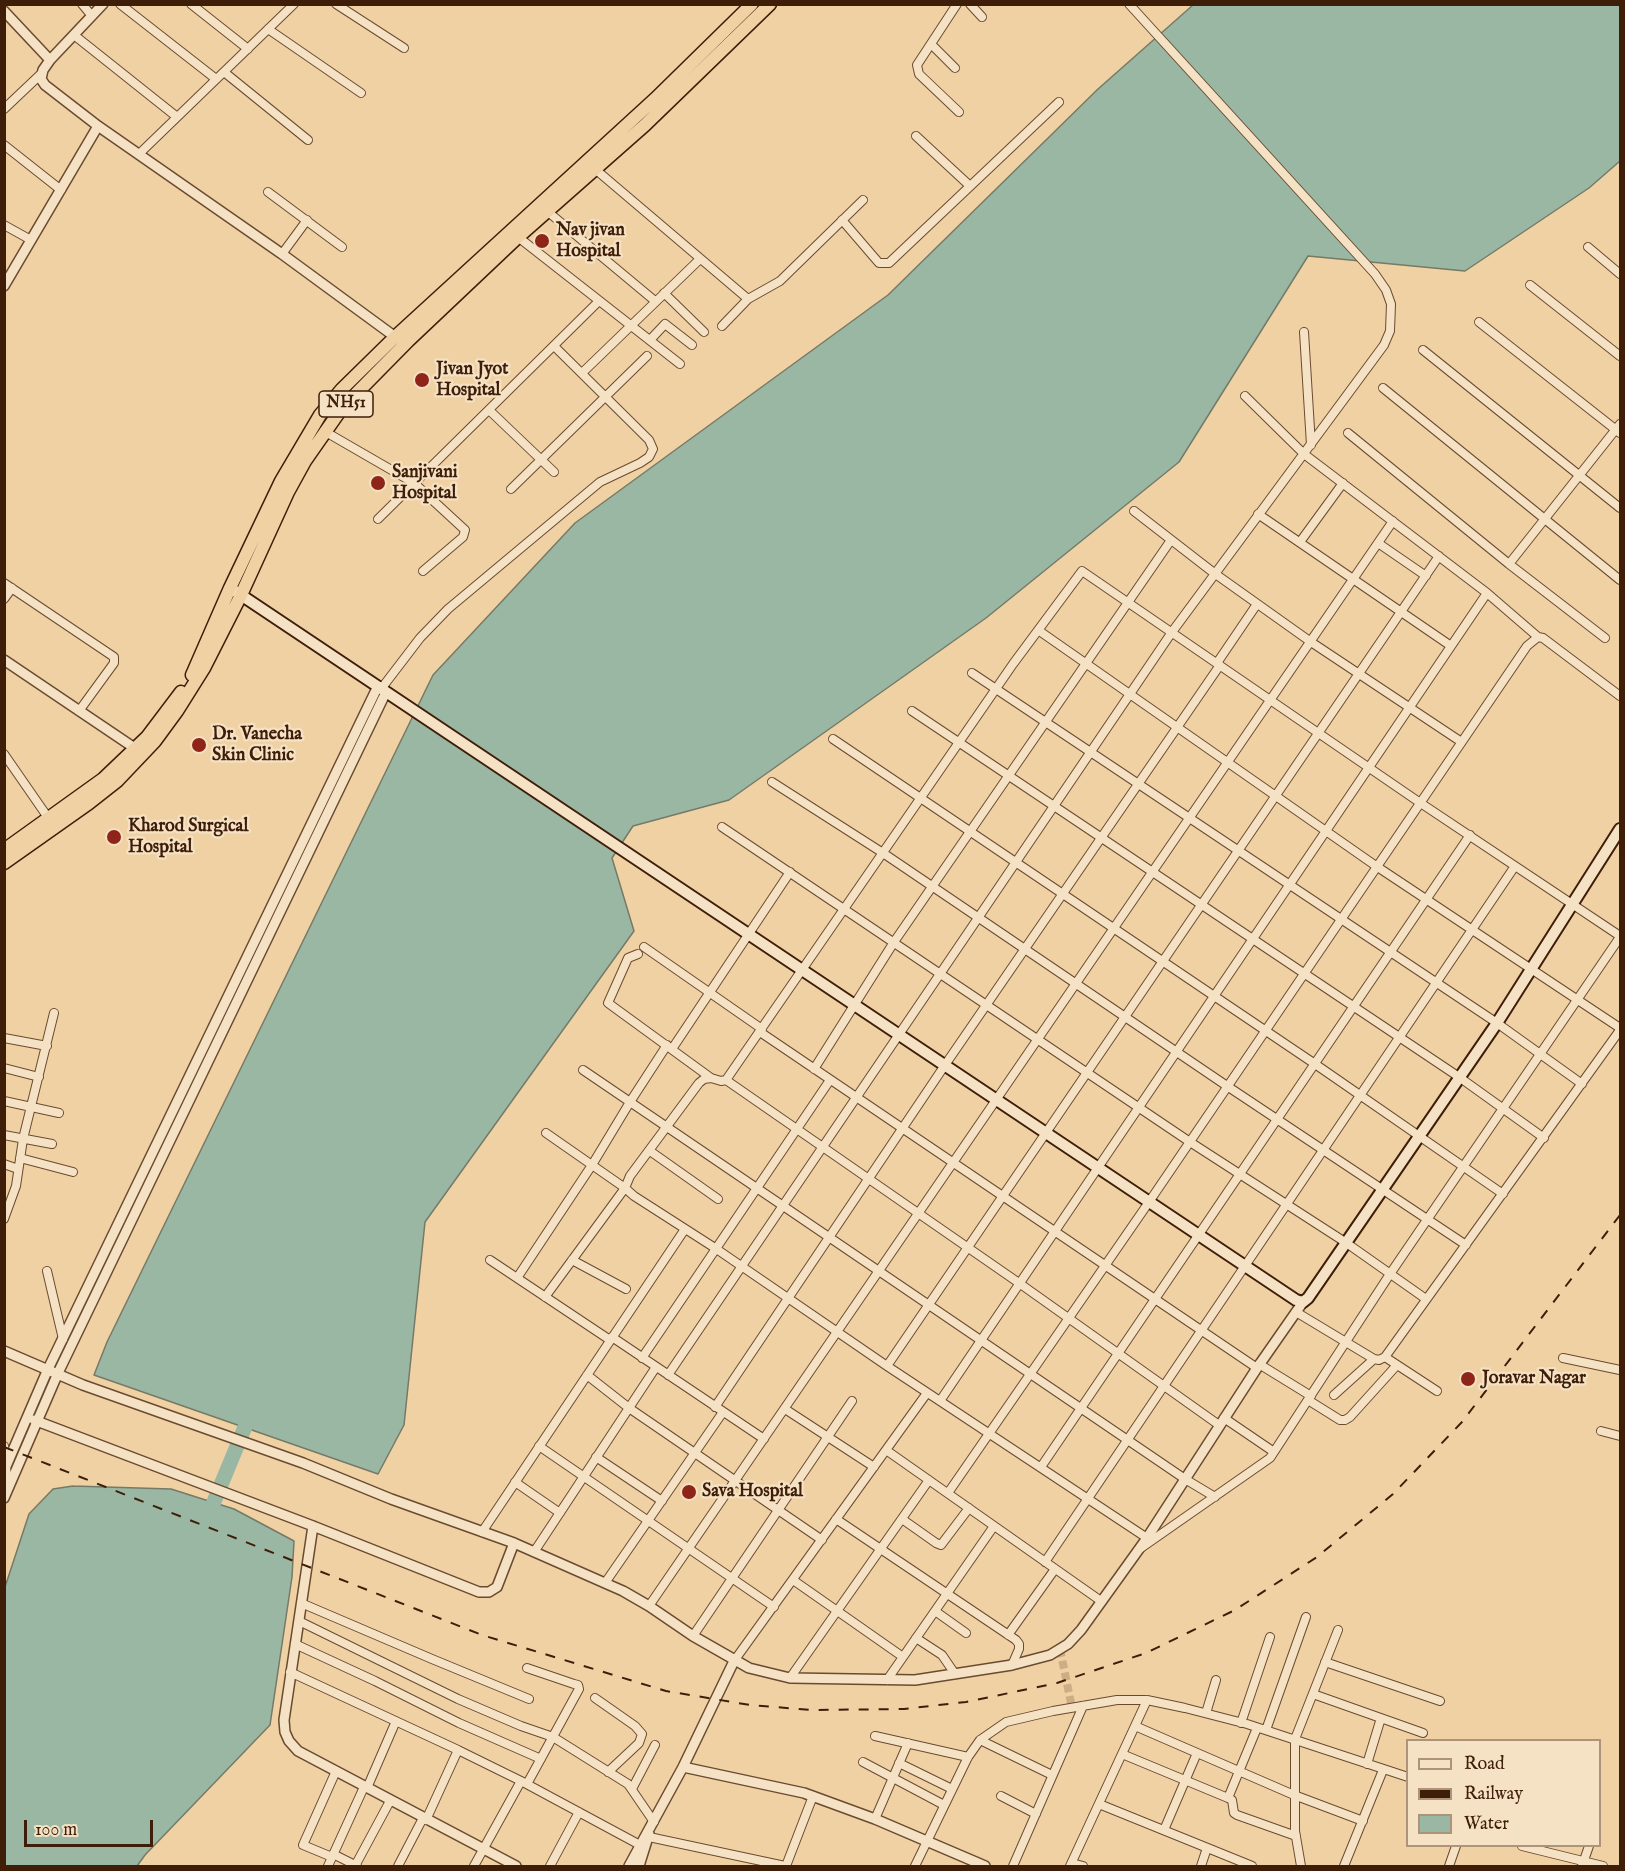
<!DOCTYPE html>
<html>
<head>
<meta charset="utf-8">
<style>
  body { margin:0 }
  #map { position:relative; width:1625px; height:1871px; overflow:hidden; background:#f0d1a4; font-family:"IM FELL English",serif }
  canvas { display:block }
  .frame { position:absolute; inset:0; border:6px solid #3e1e09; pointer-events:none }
  .legend { position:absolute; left:1406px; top:1739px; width:195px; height:108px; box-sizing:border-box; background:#f5e1c4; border:2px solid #ac9379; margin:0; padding:8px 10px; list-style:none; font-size:18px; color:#3e1e09 }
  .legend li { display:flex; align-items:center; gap:12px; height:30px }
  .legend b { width:30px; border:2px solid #ac9379 }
  .scale { position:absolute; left:24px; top:1820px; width:129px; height:27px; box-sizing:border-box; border:3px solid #3e1e09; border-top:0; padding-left:8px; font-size:18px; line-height:21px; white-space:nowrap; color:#3e1e09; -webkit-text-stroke:4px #f5e1c4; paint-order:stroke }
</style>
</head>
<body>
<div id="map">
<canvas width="1625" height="1871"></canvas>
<div class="frame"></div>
<ul class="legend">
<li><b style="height:8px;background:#f5e1c4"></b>Road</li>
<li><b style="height:8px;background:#3e1e09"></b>Railway</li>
<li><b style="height:16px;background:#9ab7a4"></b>Water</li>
</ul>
<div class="scale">100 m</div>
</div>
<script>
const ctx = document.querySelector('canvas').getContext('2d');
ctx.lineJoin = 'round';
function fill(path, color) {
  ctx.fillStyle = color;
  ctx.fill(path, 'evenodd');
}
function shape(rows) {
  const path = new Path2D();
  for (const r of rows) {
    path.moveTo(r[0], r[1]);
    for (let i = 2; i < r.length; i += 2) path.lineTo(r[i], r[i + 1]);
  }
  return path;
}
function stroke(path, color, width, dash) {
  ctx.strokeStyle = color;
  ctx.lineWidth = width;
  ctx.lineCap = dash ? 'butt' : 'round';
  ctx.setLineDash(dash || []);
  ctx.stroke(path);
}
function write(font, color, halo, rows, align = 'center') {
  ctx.font = font + ' "IM FELL English",serif';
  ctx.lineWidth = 4.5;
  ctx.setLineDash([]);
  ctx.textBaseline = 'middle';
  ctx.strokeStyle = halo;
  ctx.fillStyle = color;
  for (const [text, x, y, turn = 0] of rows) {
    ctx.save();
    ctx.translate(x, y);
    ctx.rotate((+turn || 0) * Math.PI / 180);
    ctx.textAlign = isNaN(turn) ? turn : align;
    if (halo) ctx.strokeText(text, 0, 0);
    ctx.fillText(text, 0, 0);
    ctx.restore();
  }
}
const water = shape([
  [1193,5,1620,5,1620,161,1589,188,1465,271,1308,256,1179,462,986,618,729,800,633,826,612,858,634,931,425,1222,404,1425,378,1474,94,1375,107,1342,433,675,575,523,888,295,1098,89,1193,5],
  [73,1486,171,1489,234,1509,294,1541,292,1577,270,1725,145,1855,137,1866,5,1866,5,1587,29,1514,53,1489,73,1486]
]);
fill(water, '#9ab7a4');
stroke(water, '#757a66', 1.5);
stroke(shape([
  [206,1521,252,1410]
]), '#9ab7a4', 15);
stroke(shape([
  [1060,1649,1072,1708]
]), '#ccad85', 8, [8, 4]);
const minor = shape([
  [82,4,92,16],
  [120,4,216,79],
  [191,4,248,49],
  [336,4,404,48],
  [957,4,917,65,919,74,959,112],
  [970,4,982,17],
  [268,29,361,93],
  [74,35,177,117],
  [931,44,955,68],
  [224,72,308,140],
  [4,109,42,73],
  [916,136,970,186],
  [4,145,61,190],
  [139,154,294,4],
  [595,169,748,299,780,281,863,200],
  [268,192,342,247],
  [547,211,655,301],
  [842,220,879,263,889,263,1059,102],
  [4,225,31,240],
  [518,237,680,364],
  [1588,247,1620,274],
  [282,254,307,220],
  [1530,285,1620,356],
  [664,293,704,332],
  [1479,322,1620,433],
  [722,326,748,299],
  [1304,332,1311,445],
  [650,340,665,324,692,345],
  [1423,350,1620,508],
  [582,373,700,259],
  [1383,388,1620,580],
  [1245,396,1304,454,1487,593,1538,637],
  [489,410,554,472],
  [324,431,414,483,465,530,463,537,423,571],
  [1348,433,1509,564,1605,638],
  [511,489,647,356],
  [1134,511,1214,573,1311,642,1460,741],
  [1258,514,1451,646],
  [378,519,599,301],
  [1300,542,1343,483],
  [1378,543,1426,576],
  [1509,564,1620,424],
  [4,583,114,657,114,663,79,711],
  [4,599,12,588],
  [1038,630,1376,866,1620,1028],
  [1217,663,1257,604],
  [972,673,1497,1023,1582,1084],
  [381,689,420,638,448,609,600,482,640,463,649,457,653,449,649,440,554,346],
  [912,711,1459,1077,1544,1138],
  [833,739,1315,1064,1503,1194],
  [4,754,49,819],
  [772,782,883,853,1227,1086,1466,1245],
  [722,827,1190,1142,1345,1242,1426,1299],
  [644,947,762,1029],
  [638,954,628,958,608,1003,711,1078],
  [760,1032,1257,1368],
  [4,1038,47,1046],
  [672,1049,790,872],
  [4,1068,39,1077],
  [814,1069,894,942,1171,540],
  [583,1070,1185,1479,1215,1497],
  [726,1080,1019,1283,1219,1425],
  [4,1101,59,1113],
  [4,1135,52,1144],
  [650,1151,718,1199],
  [20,1158,73,1172],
  [4,1164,18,1169],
  [4,1219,16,1186,23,1139,54,1013],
  [490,1260,610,1340],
  [572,1260,626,1289],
  [47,1271,63,1339],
  [517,1278,592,1165,630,1102,667,1045],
  [545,1297,625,1188,546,1133],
  [1296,1312,1374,1359,1379,1360,1385,1357,1620,1030],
  [612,1337,764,1439],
  [1385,1357,1437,1391],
  [642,1358,830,1080],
  [1563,1358,1620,1370],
  [1259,1364,1311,1396],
  [887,1366,1439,556],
  [587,1375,629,1408,822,1540],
  [668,1375,1172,632,1384,345,1390,331,1391,304,1386,290,1375,274,1129,4],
  [1334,1395,1374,1359],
  [1308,1400,1340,1420,1345,1420,1350,1417,1397,1365],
  [940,1401,1487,593],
  [715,1407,945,1065,1220,665],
  [785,1409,874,1467],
  [1224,1418,1274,1452],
  [1601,1431,1620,1436],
  [4,1446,8,1488],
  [539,1446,774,1607],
  [886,1450,1101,1601],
  [596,1457,662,1501],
  [1041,1467,1470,835],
  [515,1482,560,1513],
  [948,1493,1149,1202,1527,646,1538,637,1543,638,1620,696],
  [836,1519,1016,1640,1019,1644,1019,1649,1012,1665],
  [902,1519,936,1543,941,1545,969,1508],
  [482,1532,685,1229],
  [1147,1538,887,1366,715,1248,634,1196,625,1188,630,1176,699,1083,704,1079,711,1078,721,1081,726,1080,1013,664,1082,571,1419,802,1620,936],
  [1141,1548,1270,1458,1390,1274,1620,937],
  [534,1552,656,1367],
  [1045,1562,1515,866],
  [793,1580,903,1657],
  [605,1583,723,1412],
  [301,1603,432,1659,529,1699],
  [649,1606,1393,521],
  [935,1611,966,1633],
  [299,1621,458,1699,521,1726,553,1737,628,1784,654,1822],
  [1008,1635,1055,1569],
  [693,1636,852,1401],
  [916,1638,942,1655,955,1674],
  [295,1644,375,1681,459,1723,541,1759],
  [734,1661,927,1393],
  [1325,1662,1440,1701],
  [290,1672,458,1750,521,1781,640,1845],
  [790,1678,929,1480],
  [887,1680,994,1526],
  [1313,1694,1423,1733],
  [595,1698,635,1726,642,1734,639,1743,608,1772],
  [1206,1713,1216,1680],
  [1241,1723,1270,1637],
  [1135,1726,1294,1795,1363,1821],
  [1266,1730,1306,1617],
  [875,1736,968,1757],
  [980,1740,1052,1775],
  [1122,1754,1228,1798,1232,1800,1234,1813,1237,1815,1296,1836],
  [863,1762,944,1805],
  [899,1763,952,1789],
  [1367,1764,1381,1718],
  [527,1784,579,1689,578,1685,574,1684,527,1668],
  [367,1788,396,1721],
  [632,1789,655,1745],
  [1001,1796,1036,1814],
  [1228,1798,1257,1728],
  [1099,1804,1252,1866],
  [875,1819,908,1743],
  [426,1820,458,1750],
  [1164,1830,1197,1753],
  [649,1837,785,1866],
  [1522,1846,1603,1866],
  [333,1854,357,1866],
  [332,1857,303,1845,336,1771],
  [1072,1863,1083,1866],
  [328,1866,364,1787],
  [355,1866,390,1801],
  [398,1866,423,1818],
  [474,1866,521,1781],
  [550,1866,579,1812],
  [786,1866,813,1796],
  [915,1866,968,1757,980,1740,1006,1722,1053,1711,1117,1700,1147,1700,1185,1708,1247,1724,1408,1777],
  [1013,1866,1083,1706],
  [1070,1866,1147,1700],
  [1201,1866,1207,1848],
  [1301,1866,1295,1831,1295,1739,1338,1630],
  [1344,1866,1383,1770],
  [1449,1866,1456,1846],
  [1582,1866,1589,1846]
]);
const tertiary = shape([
  [103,4,50,60,43,70,41,79,45,85,98,126,282,254,398,339],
  [4,11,50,60],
  [4,286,98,126],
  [4,660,139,751],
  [4,1351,83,1385,303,1463,391,1499,514,1543,623,1591,649,1606,693,1636,749,1668,790,1678,915,1680,1012,1665,1050,1655,1068,1644,1081,1630,1147,1538,1257,1368,1303,1302],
  [34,1420,313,1526,479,1592,489,1592,497,1587,514,1543],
  [4,1471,48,1369,378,686],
  [4,1498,58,1373,386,692],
  [313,1526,284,1720,285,1732,289,1741,298,1751,516,1866],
  [683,1767,804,1793,875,1819,985,1866],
  [629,1866,683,1767,734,1661],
  [639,1866,649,1834]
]);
const secondary = shape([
  [235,591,1296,1300,1303,1302,1308,1298,1497,1023,1620,829]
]);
const trunk = shape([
  [192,675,230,588,281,481,320,415,342,389,395,337,655,99,752,4],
  [4,850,103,779,147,737,181,692],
  [4,863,89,803,117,781,155,741,177,711,204,668,241,595,288,492,305,461,342,408,408,341,518,237,645,125,770,4]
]);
stroke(minor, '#6a4b30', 10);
stroke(tertiary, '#6a4b30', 12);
stroke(secondary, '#3e1e09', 14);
stroke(trunk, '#3e1e09', 15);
stroke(minor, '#f5e1c4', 8);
stroke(tertiary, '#f5e1c4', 9);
stroke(secondary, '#f5e1c4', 10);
stroke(trunk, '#f0d1a4', 12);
stroke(shape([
  [4,1447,482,1635,666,1691,750,1705,811,1710,904,1709,966,1702,1057,1683,1146,1653,1235,1610,1317,1557,1393,1494,1462,1422,1620,1215]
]), '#3e1e09', 2, [10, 10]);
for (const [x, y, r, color] of [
  [542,241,8,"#8f2418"],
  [422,380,8,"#8f2418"],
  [378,483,8,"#8f2418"],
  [199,745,8,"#8f2418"],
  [114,837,8,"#8f2418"],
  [1468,1379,8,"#8f2418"],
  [689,1492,8,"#8f2418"]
]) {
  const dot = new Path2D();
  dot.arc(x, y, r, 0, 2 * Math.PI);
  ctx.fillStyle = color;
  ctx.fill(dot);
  stroke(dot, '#f5e1c4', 2);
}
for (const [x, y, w] of [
  [346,404,54]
]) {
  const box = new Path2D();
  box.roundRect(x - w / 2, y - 13, w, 26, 4.5);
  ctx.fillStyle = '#f5e1c4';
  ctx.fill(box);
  stroke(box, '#3e1e09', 1.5);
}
write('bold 16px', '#3e1e09', null, [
  ["NH51",346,404]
]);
write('bold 18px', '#3e1e09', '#f5e1c4', [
  ["Nav jivan",556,231],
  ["Hospital",556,252],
  ["Jivan Jyot",436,370],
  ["Hospital",436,391],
  ["Sanjivani",392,473],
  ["Hospital",392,494],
  ["Dr. Vanecha",212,735],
  ["Skin Clinic",212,756],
  ["Kharod Surgical",128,827],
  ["Hospital",128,848],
  ["Joravar Nagar",1482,1379],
  ["Sava Hospital",702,1492]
], 'left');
</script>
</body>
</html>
